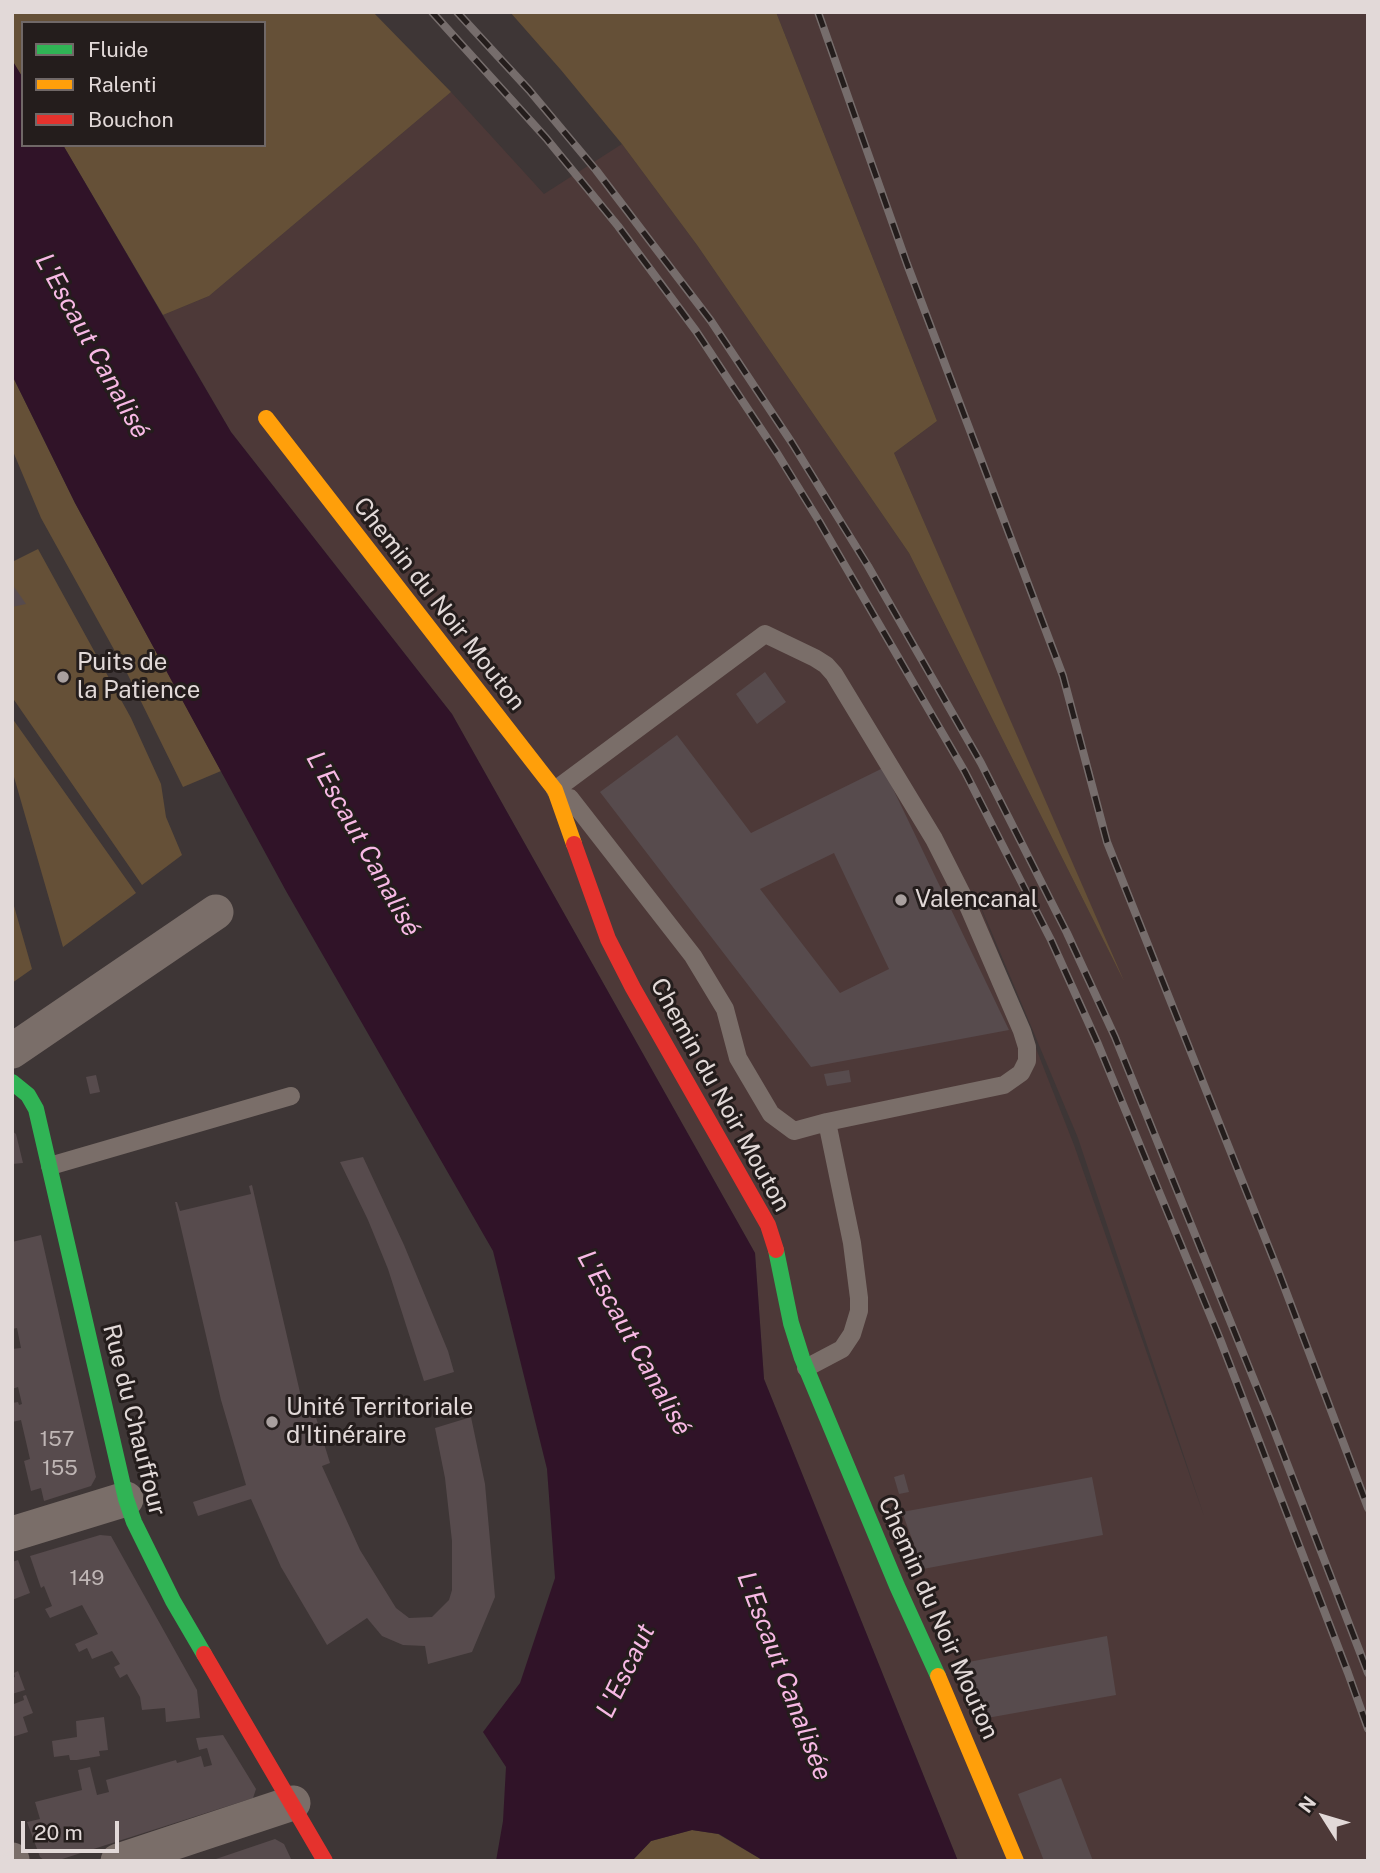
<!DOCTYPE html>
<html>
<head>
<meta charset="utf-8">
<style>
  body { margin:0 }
  #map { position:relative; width:1380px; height:1873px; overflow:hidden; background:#3e3636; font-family:"Public Sans",sans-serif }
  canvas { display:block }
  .frame { position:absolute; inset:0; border:14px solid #e2d9d8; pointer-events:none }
  .legend { position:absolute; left:21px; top:21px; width:245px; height:126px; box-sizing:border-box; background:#241d1c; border:2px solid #706867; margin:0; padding:9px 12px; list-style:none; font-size:21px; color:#e2d9d8 }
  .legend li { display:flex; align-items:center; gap:14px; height:35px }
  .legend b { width:35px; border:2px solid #706867 }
  .north { position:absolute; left:1289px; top:1782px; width:70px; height:70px; -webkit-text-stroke:5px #241d1c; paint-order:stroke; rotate:307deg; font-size:19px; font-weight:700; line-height:28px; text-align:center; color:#e2d9d8 }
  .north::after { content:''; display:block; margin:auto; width:24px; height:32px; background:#e2d9d8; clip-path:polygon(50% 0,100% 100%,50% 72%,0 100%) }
  .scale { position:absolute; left:21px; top:1821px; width:98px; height:32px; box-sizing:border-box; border:4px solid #e2d9d8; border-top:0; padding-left:9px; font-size:21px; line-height:24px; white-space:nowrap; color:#e2d9d8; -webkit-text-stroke:5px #241d1c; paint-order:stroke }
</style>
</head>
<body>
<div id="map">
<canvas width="1380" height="1873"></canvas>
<div class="frame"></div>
<ul class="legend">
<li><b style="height:9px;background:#30b455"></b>Fluide</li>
<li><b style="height:9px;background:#ff9f0a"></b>Ralenti</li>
<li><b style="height:9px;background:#e5322d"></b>Bouchon</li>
</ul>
<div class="north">N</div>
<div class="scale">20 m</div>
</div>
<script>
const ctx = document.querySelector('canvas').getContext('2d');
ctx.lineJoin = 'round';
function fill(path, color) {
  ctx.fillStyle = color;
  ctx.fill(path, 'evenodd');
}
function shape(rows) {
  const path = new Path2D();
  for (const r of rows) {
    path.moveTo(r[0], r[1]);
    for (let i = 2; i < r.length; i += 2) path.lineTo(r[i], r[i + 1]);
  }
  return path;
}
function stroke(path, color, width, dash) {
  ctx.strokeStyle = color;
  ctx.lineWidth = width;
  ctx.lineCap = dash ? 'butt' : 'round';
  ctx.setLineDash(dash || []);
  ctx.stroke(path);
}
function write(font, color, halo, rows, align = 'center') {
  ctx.font = font + ' "Public Sans",sans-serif';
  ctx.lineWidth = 6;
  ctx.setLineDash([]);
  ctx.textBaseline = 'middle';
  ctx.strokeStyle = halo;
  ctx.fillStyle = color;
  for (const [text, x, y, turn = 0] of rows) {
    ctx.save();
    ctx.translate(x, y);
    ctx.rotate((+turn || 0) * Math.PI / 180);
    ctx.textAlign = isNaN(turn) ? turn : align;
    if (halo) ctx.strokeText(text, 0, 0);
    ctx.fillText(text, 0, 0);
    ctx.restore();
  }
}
fill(shape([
  [776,12,1368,12,1368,1861,958,1861,764,1379,755,1253,452,714,231,432,163,315,209,296,451,92,544,194,622,144,697,245,909,553,1116,965,894,453,937,421],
  [973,888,1078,1138,1204,1516,1074,1145]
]), '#4d3938');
fill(shape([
  [12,12,373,12,451,92,209,296,163,315,63,145,264,145,264,23,23,23,23,78,12,60],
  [510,12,776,12,937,421,894,453,1124,981,909,553,697,245,622,144,561,70],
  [12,375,75,503,221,771,183,787,127,673,41,518,12,449],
  [38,549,131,718,161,784,166,817,182,855,142,885,12,697,12,562],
  [12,718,136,893,63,947,12,770],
  [12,899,32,969,12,983],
  [692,1830,718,1834,764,1861,632,1861,651,1841]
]), '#655037');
fill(shape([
  [12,60,23,78,23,145,63,145,231,432,452,714,755,1253,764,1379,958,1861,764,1861,719,1834,692,1830,651,1841,632,1861,496,1861,503,1821,506,1767,483,1732,520,1683,555,1578,547,1469,493,1251,286,891,75,503,12,375]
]), '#301328');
fill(shape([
  [12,584,26,604,12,607],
  [765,672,786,702,757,724,736,694],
  [677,735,751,833,883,768,1009,1030,811,1067,600,792],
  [834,853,889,969,840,993,760,889],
  [849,1070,851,1082,827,1086,824,1074],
  [96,1075,100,1092,90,1094,86,1077],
  [12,1131,16,1134,23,1163,12,1164],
  [363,1157,404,1245,448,1351,454,1372,424,1381,388,1269,368,1220,340,1162],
  [252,1185,305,1414,314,1411,330,1463,322,1466,360,1550,396,1608,409,1618,432,1617,449,1600,452,1590,452,1541,445,1478,435,1428,471,1417,485,1484,495,1597,472,1652,428,1664,425,1646,403,1645,382,1636,367,1618,327,1645,281,1567,251,1499,198,1516,193,1502,246,1485,221,1400,175,1202,177,1202,180,1211,251,1194,249,1186],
  [41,1235,96,1477,91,1486,44,1501,41,1488,31,1491,24,1461,30,1459,21,1420,12,1422,12,1403,18,1402,19,1405,22,1404,18,1387,12,1389,12,1349,21,1348,17,1328,12,1329,12,1242],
  [904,1474,909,1492,899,1494,894,1477],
  [1092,1477,1103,1535,923,1569,902,1512],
  [100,1535,111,1536,197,1690,200,1718,166,1722,165,1708,142,1710,140,1697,127,1674,120,1678,117,1673,114,1667,120,1664,112,1651,92,1659,87,1648,79,1652,75,1644,98,1634,82,1605,50,1618,45,1609,52,1606,44,1586,41,1588,30,1556],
  [18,1560,30,1593,12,1600,12,1562],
  [1107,1636,1116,1695,987,1718,963,1663],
  [18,1671,25,1690,12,1694,12,1678,15,1677,14,1673],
  [26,1695,33,1713,23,1717,28,1732,12,1737,12,1699,14,1704,24,1700,23,1696],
  [104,1717,108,1750,99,1751,100,1756,77,1760,70,1760,69,1755,54,1757,52,1741,77,1737,76,1721],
  [223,1735,256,1789,253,1798,56,1861,45,1861,40,1857,27,1822,40,1819,35,1802,82,1790,78,1770,90,1767,97,1795,109,1792,106,1780,176,1760,177,1763,201,1756,204,1767,212,1765,207,1748,199,1750,196,1738],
  [1061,1778,1093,1861,1044,1861,1018,1794],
  [275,1839,284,1844,292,1861,210,1861]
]), '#574b4d');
stroke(shape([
  [555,790,765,634,815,658,826,665,834,674,934,839,969,908,1022,1031,1027,1047,1027,1061,1021,1073,1004,1085,827,1122,852,1243,859,1298,859,1311,852,1334,842,1349,806,1368],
  [570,798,693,956,725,1009,738,1058,771,1114,794,1131,827,1122],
  [50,1166,291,1096]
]), '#7a6e69', 18);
stroke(shape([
  [12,1051,216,912],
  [12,1534,126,1499],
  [12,1860,12,1861],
  [118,1861,293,1803]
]), '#7a6e69', 35);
stroke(shape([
  [12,1082,28,1095,36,1109,126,1499,134,1522,173,1601,204,1654],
  [776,1250,791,1323,802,1358,897,1586,938,1676]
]), '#30b455', 16);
stroke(shape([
  [266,418,555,790,574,844],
  [938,1676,1016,1861]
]), '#ff9f0a', 16);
stroke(shape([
  [574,844,608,939,633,988,768,1225,776,1250],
  [204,1654,325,1861]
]), '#e5322d', 16);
const rail = shape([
  [432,12,546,138,618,226,696,331,777,453,819,521,965,772,1051,940,1098,1044,1220,1339,1348,1673,1368,1729],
  [457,12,529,90,596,170,711,321,792,443,868,566,981,763,1067,933,1115,1037,1271,1422,1368,1673],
  [818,12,907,264,1063,676,1107,842,1279,1273,1368,1508]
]);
stroke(rail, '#766d6c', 8);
stroke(rail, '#241d1c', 5, [16]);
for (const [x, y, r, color] of [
  [63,677,7,"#a9a09f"],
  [901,900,7,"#a9a09f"],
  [272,1422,7,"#a9a09f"]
]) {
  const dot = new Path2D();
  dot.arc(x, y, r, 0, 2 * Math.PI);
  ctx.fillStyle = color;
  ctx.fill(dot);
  stroke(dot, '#241d1c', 2.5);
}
write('21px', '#bfb6b5', null, [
  ["157",57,1440],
  ["155",60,1469],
  ["149",87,1579]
]);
write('24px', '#e2d9d8', '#241d1c', [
  ["Chemin du Noir Mouton",439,604,52],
  ["Chemin du Noir Mouton",720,1095,61],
  ["Rue du Chauffour",134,1420,76],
  ["Chemin du Noir Mouton",938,1618,66]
]);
write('24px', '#e2d9d8', '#241d1c', [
  ["Puits de",77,663],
  ["la Patience",77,691],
  ["Valencanal",915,900],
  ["Unité Territoriale",286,1408],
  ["d'Itinéraire",286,1436]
], 'left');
write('italic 26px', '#f7b8e4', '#241d1c', [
  ["L'Escaut Canalisé",92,346,61],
  ["L'Escaut Canalisé",363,844,61],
  ["L'Escaut Canalisé",634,1343,61],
  ["L'Escaut",626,1671,-64],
  ["L'Escaut Canalisée",784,1676,69]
]);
</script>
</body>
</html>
